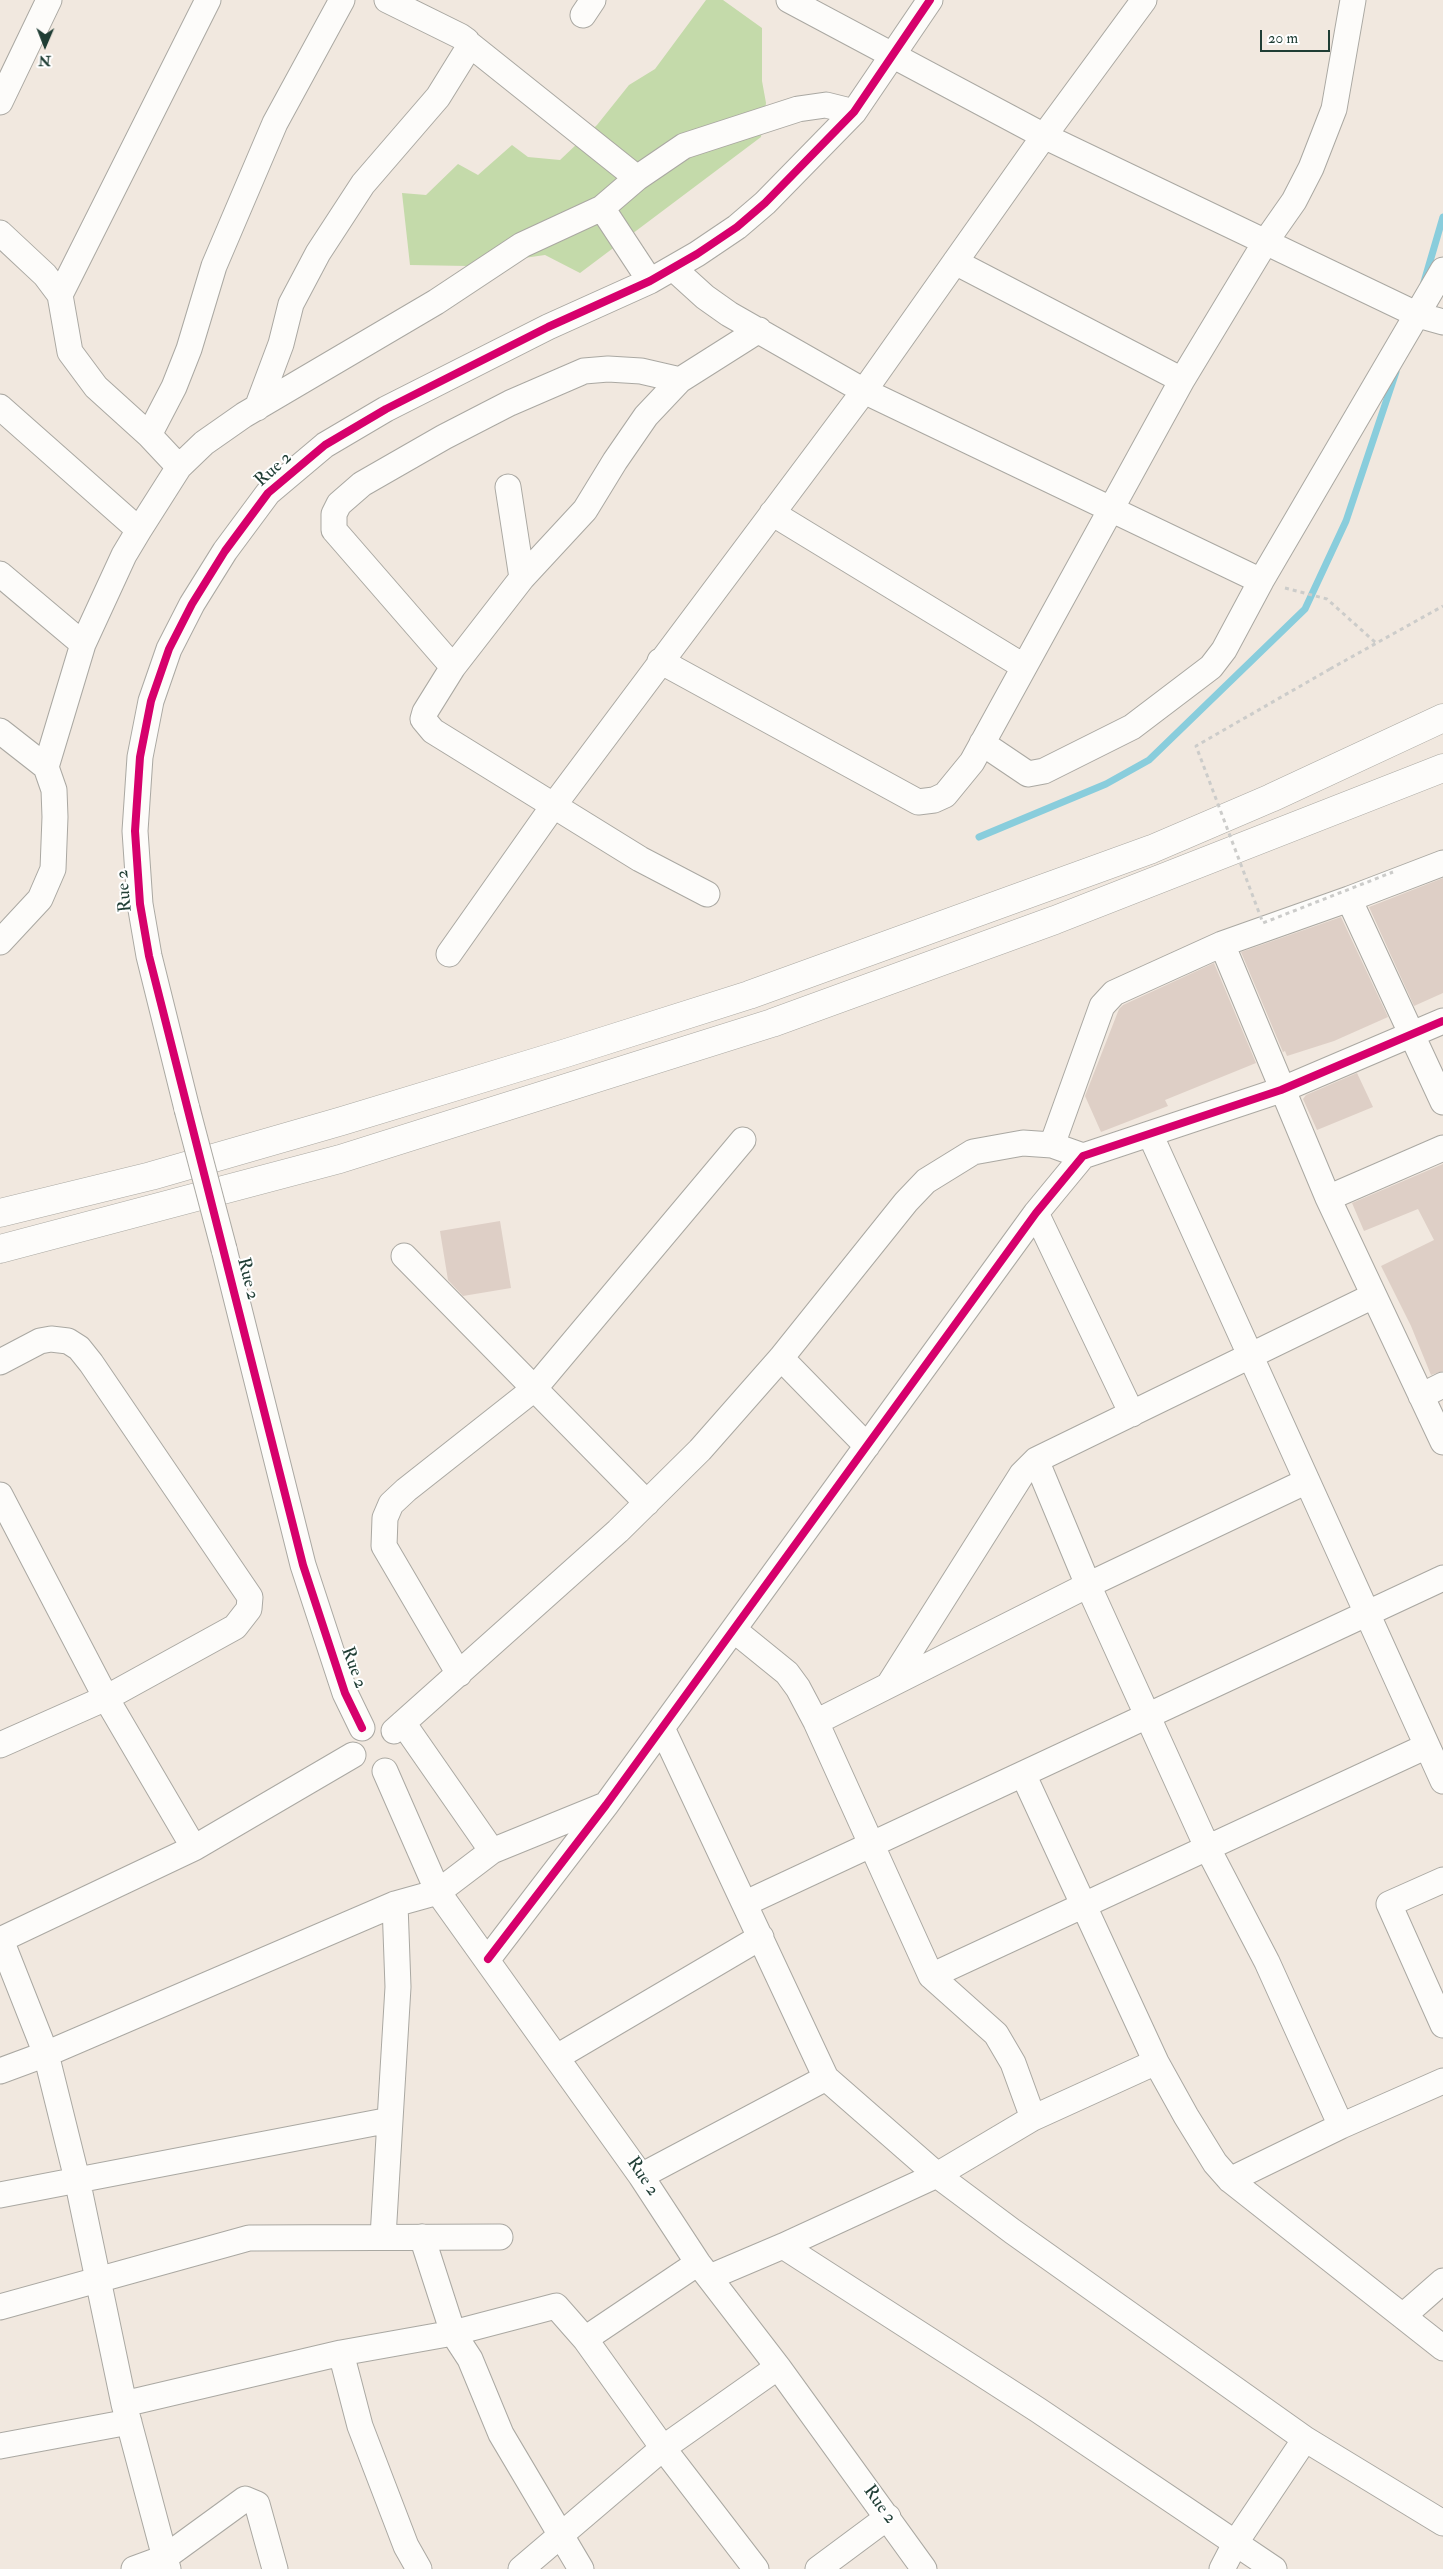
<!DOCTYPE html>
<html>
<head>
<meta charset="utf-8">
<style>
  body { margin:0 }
  #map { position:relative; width:1443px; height:2569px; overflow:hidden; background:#f1e8df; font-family:"IM FELL Double Pica",serif }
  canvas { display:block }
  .north { position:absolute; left:20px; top:20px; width:50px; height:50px; -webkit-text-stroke:4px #fff; paint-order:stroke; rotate:181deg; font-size:14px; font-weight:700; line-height:20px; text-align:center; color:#1f3d34 }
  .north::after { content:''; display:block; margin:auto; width:18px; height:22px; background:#1f3d34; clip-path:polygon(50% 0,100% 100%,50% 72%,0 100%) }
  .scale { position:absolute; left:1260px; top:30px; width:70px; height:22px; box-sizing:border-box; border:2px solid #1f3d34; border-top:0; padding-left:6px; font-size:15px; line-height:18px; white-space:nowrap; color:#1f3d34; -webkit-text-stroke:4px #fff; paint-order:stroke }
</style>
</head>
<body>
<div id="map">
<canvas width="1443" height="2569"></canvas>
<div class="north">N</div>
<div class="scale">20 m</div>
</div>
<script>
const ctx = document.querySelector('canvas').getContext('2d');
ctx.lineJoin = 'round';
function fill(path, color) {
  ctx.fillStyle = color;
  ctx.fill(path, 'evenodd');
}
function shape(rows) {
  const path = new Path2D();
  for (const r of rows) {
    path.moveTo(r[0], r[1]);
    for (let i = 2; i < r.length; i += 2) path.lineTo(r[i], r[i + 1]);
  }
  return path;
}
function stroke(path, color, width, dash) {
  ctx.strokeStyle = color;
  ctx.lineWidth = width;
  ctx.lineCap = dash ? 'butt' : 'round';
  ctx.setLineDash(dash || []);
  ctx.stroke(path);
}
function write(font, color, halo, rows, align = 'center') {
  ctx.font = font + ' "IM FELL Double Pica",serif';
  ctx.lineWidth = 4;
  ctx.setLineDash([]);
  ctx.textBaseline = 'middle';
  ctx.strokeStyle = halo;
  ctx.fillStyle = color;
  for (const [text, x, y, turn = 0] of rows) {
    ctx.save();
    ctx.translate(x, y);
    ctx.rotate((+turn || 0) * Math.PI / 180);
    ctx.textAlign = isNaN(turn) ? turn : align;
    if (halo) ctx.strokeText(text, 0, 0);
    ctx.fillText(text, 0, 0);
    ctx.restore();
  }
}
fill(shape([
  [706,0,723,0,762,28,762,81,766,103,761,137,580,273,545,255,468,266,410,265,402,193,426,195,458,164,478,175,512,145,528,157,560,160,597,125,629,85,655,69]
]), '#c4daaa');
stroke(shape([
  [1424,282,1443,217],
  [979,837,1106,784,1149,760,1305,609,1346,521,1396,372]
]), '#89cddc', 7);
fill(shape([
  [1443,878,1443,993,1414,1006,1369,907],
  [1341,917,1388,1017,1334,1041,1287,1056,1285,1051,1283,1052,1241,952],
  [1214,963,1256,1063,1165,1100,1168,1106,1101,1132,1085,1096,1119,1009,1123,1005],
  [1357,1073,1373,1107,1317,1130,1303,1099,1306,1095],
  [1443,1164,1443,1371,1431,1375,1411,1326,1381,1266,1434,1240,1418,1209,1364,1231,1352,1203],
  [500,1221,511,1288,463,1296,448,1280,440,1231]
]), '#decfc6');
const minor = shape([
  [789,0,1044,136,1418,315,1443,322],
  [583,15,593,0],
  [468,43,637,178],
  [0,102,49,0],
  [602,208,637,178,684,146,798,109,826,105,854,112],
  [0,233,45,275,60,295,70,352,96,387,149,435,179,467,139,530],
  [955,262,1182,380],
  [673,268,705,297,729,314,864,391,1261,581],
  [60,295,208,0],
  [0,407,139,530,124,555,83,644,46,767],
  [257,408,281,344,291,304,318,253,363,184,438,97,469,47,467,41,460,36,387,0],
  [149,435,174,387,189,349,214,266,275,123,342,0],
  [179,467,204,443,244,415,436,302,522,245,602,208,650,281],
  [508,487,522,578],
  [772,513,1023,666],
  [0,574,83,644],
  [660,661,918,802,934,800,945,795,972,762,1182,380,1266,241,1294,201,1311,168,1334,109,1353,0],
  [453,667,334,530,334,514,339,504,362,484,444,437,510,403,584,371,608,369,641,371,680,380],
  [0,731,46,767,54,790,55,817,53,869,40,899,0,942],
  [982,743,1028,774,1044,771,1132,727,1211,667,1224,650,1261,581,1443,270],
  [707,894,640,859,433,731,423,719,425,712,453,667,522,578,585,510,615,461,646,416,680,380,759,330],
  [1349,899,1443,1102],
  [1222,944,1328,1198,1443,1442],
  [449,954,554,805,864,391,1044,136,1144,0],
  [187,1109,149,956,140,904,135,831,140,757,151,701,169,649,192,604,225,551,268,493,325,445,386,409,548,327,650,281,697,254,737,227,765,203,854,112,930,0],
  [1150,1134,1443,1781],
  [1052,1145,1102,1006,1114,993,1222,944,1349,899,1443,863],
  [1328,1198,1443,1148],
  [1036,1213,1132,1414],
  [224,1249,303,1565,345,1693,362,1728],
  [404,1256,647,1503],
  [781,1358,867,1446],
  [0,1362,40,1341,51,1339,68,1341,79,1348,91,1363,250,1597,249,1609,235,1627,106,1698,0,1745],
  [1421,1396,1443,1385],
  [1036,1460,1088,1585,1207,1847,1267,1962,1341,2126],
  [0,1495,106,1698,194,1848],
  [734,1630,787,1673,798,1688,816,1722,931,1976,996,2034,1013,2063,1033,2118],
  [459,1674,384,1546,385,1518,391,1504,406,1490,534,1389,743,1140],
  [890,1683,1022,1474,1036,1460,1373,1296],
  [816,1722,1088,1585,1307,1481],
  [403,1723,492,1851,605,1805],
  [662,1728,826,2078,937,2175,1012,2231,1305,2439,1443,2523],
  [394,1731,618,1531,700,1450,781,1358,906,1202,926,1181,973,1152,1023,1143,1052,1145,1083,1156],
  [385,1771,438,1892,641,2176,698,2263,778,2367,924,2569],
  [1023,1774,1156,2062,1186,2116,1215,2163,1230,2180,1443,2348],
  [1443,1880,1389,1904,1443,2025],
  [746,1903,1443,1578],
  [0,1940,194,1848,353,1755],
  [1,1940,46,2054,77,2179,124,2404,168,2569],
  [488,1959,606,1805,1036,1213,1083,1156,1281,1090,1443,1021],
  [931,1976,1427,1746],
  [557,2057,761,1937],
  [0,2071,46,2054,395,1904,438,1892,492,1851],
  [641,2176,826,2078],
  [1230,2180,1341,2126,1443,2081],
  [0,2195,390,2120],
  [383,2237,398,1987,395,1904],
  [422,2237,453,2333,470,2359,501,2434,581,2569],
  [783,2246,1038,2410,1274,2569],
  [710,2277,783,2246,937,2175,1033,2118,1156,2062],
  [0,2307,249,2238,500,2237],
  [1403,2316,1443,2281],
  [585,2339,698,2263],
  [341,2353,360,2426,406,2546,419,2569],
  [124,2404,341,2353,453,2333,556,2306,585,2339,663,2448,756,2569],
  [0,2446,129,2422],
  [134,2569,164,2558,245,2499,257,2504,275,2569],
  [521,2569,663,2448,778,2367],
  [818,2569,888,2517],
  [1222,2569,1236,2542,1305,2439]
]);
const highway = shape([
  [0,1213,151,1176,342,1121,566,1053,749,995,1152,849,1271,798,1443,718],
  [0,1249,340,1159,772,1023,1055,920,1443,768]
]);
stroke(minor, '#aaa8a2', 27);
stroke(highway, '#aaa8a2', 29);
stroke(shape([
  [1285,588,1327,599,1376,643],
  [1330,669,1443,606]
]), '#ccccca', 3, [4, 4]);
stroke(minor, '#fdfcfa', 25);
stroke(highway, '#fdfcfa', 28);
const minorBridge = shape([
  [187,1109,224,1249]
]);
stroke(minorBridge, '#aaa8a2', 27, []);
stroke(shape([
  [1330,669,1196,746,1263,923,1393,872]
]), '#ccccca', 3, [4, 4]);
stroke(minorBridge, '#fdfcfa', 25);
stroke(shape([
  [362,1728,345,1693,303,1565,149,956,140,904,135,831,140,757,151,701,169,649,192,604,225,551,268,493,325,445,386,409,548,327,650,281,697,254,737,227,765,203,854,112,930,0],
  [488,1959,606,1805,1036,1213,1083,1156,1281,1090,1443,1021]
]), '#d6006c', 8);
write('18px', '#1f3d34', '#fff', [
  ["Rue 2",274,470,-42],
  ["Rue 2",125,891,-95],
  ["Rue 2",247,1279,76],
  ["Rue 2",353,1668,70],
  ["Rue 2",642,2177,56],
  ["Rue 2",879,2505,54]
]);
</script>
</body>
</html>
